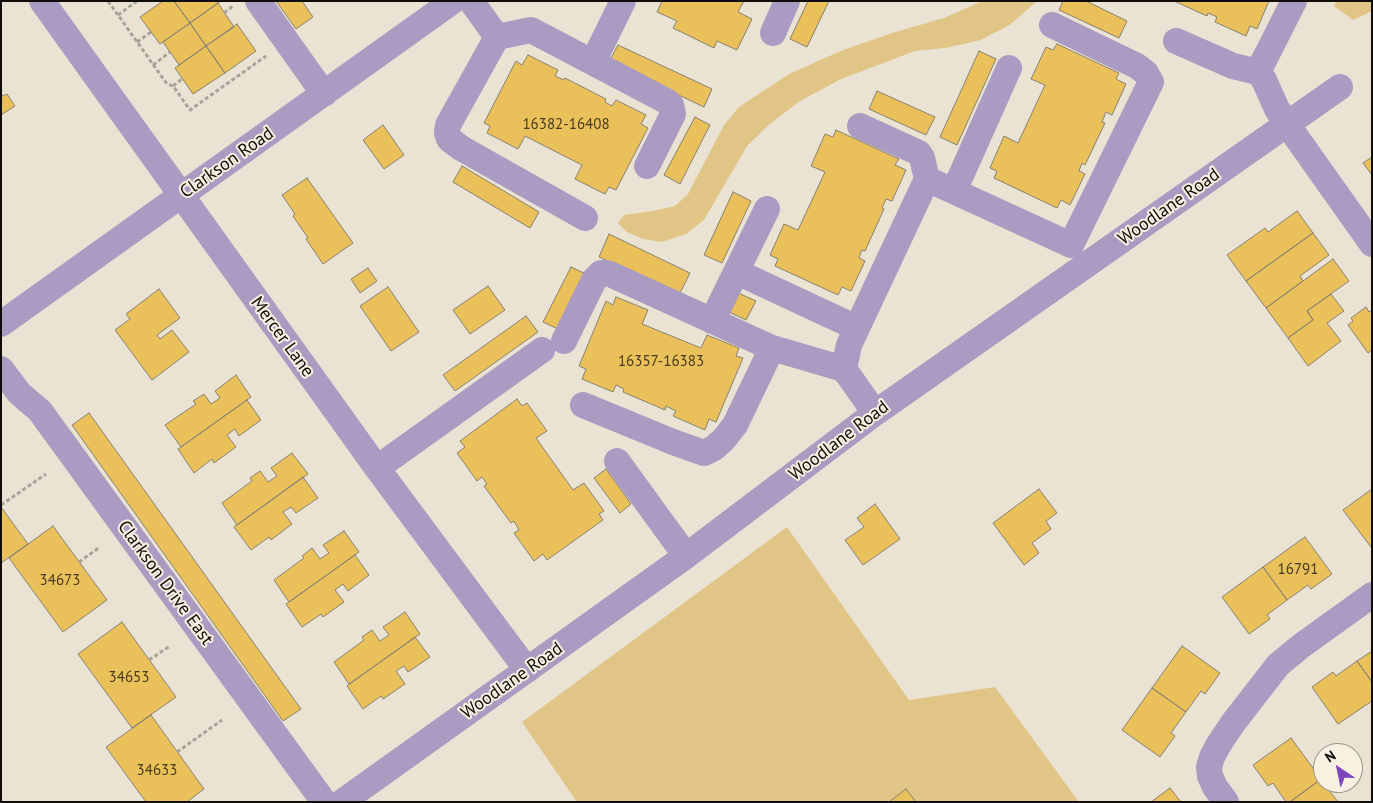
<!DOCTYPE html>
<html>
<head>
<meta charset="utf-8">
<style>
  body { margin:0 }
  #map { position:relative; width:1373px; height:803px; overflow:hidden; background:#eae3d3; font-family:"PT Sans",sans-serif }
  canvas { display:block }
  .frame { position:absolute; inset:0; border:2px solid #0f0d08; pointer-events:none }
  .north { position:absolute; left:1313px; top:743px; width:50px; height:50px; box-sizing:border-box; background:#f8f0e0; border:1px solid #9b958a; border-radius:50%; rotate:326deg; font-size:14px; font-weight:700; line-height:20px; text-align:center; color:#0f0d08 }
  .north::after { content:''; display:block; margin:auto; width:18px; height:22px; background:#7d46bd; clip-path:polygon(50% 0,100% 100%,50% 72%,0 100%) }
</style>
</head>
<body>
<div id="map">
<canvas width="1373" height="803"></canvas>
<div class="frame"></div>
<div class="north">N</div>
</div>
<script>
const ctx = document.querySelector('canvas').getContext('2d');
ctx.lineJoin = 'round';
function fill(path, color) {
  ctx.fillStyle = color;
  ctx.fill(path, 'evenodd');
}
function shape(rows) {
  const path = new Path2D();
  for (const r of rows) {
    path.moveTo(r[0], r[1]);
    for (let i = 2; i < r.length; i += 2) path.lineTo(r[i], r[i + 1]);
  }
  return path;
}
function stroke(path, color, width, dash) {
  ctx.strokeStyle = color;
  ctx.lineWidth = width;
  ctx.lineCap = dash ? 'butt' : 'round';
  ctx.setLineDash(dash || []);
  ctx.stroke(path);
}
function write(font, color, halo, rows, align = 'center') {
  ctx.font = font + ' "PT Sans",sans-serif';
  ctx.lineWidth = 4;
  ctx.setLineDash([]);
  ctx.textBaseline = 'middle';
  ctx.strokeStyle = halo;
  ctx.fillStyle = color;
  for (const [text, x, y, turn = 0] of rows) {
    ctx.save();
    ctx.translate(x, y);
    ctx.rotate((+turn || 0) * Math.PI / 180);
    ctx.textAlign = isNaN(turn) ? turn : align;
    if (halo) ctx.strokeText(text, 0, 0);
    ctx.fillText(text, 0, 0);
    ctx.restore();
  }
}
fill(shape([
  [982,1,1037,1,1011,24,981,40,945,48,915,51,841,79,800,101,771,123,747,146,704,220,686,234,662,242,643,239,627,232,618,223,624,215,653,211,675,206,688,194,724,125,739,107,789,74,843,50,892,33,944,18],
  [1337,1,1372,1,1372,11,1353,20,1334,6],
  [787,527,909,700,995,687,1079,802,577,802,522,722]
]), '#e0c587');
const building = shape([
  [163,1,174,1,190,23,160,44,140,17,163,1],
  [174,1,221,1,190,23,174,1],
  [276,1,302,1,313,17,296,29,276,1],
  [662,1,744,1,738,12,752,19,737,50,717,41,714,48,673,28,677,21,657,12,662,1],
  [808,1,829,1,807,47,790,39,808,1],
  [1063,1,1086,1,1127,21,1119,38,1059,10,1063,1],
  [1174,1,1269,1,1257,29,1250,26,1246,36,1215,22,1217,17,1208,13,1207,16,1174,1],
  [218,3,234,27,206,46,190,23,218,3],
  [190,23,206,46,179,65,163,42,190,23],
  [237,24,256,51,225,73,206,46,237,24],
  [1057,44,1119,73,1116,79,1126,84,1112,115,1106,112,1102,122,1105,123,1085,165,1082,163,1079,171,1085,174,1070,205,1061,200,1057,208,994,178,997,171,990,168,1004,136,1018,143,1045,85,1031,79,1046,47,1053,50,1057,44],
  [618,45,712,89,704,107,609,62,618,45],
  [206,46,225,73,193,94,175,68,206,46],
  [979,51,996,59,957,145,940,137,979,51],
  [528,55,558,70,555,76,564,80,565,78,606,99,605,102,612,106,616,100,646,115,641,124,648,128,616,190,609,187,605,194,575,179,582,165,525,136,518,149,487,133,490,126,484,123,516,61,522,65,528,55],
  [877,91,935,117,926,135,869,109,877,91],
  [1,93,3,96,7,94,15,106,1,115,1,93],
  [695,117,710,125,680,184,664,175,695,117],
  [383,125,404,155,384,169,363,140,383,125],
  [836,130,899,159,895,165,906,170,892,201,886,199,882,208,884,209,865,251,862,250,859,258,865,261,851,291,842,287,838,295,775,266,778,259,770,255,784,224,798,230,825,172,811,166,825,134,833,137,836,130],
  [1372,157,1372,175,1363,163,1372,157],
  [462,166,539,212,530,228,453,182,462,166],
  [307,178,353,243,323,264,306,239,308,238,293,216,295,214,282,195,307,178],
  [733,192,751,201,722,263,704,255,733,192],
  [1297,211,1313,233,1246,281,1227,255,1265,228,1268,232,1297,211],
  [1313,233,1329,255,1300,276,1303,281,1266,308,1246,281,1313,233],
  [609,234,690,273,679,295,599,257,609,234],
  [1333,259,1349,281,1307,311,1313,320,1288,338,1266,308,1333,259],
  [571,267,588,275,560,330,543,322,571,267],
  [368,268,377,281,360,293,351,279,368,268],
  [488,286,505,310,470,334,453,310,488,286],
  [388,287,419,332,391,351,360,306,388,287],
  [159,289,180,318,157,335,160,339,172,330,189,352,152,380,115,330,130,319,126,314,159,289],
  [734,291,756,301,746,320,725,310,734,291],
  [1331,294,1344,311,1327,323,1341,341,1308,366,1288,338,1313,320,1307,311,1331,294],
  [616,297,648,310,642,324,701,348,707,335,739,348,736,356,743,358,716,422,709,419,705,430,673,416,676,411,666,406,665,410,623,392,624,389,616,385,613,392,582,379,586,369,579,366,606,301,613,305,616,297],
  [1366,307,1369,312,1372,310,1372,350,1368,353,1348,325,1353,321,1351,318,1366,307],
  [526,316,538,332,455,391,443,375,526,316],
  [236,375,251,397,181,447,165,425,196,404,193,401,204,394,211,404,220,398,215,391,236,375],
  [517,399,522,406,527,403,547,431,536,438,573,490,584,483,604,511,599,514,603,520,547,560,543,554,534,561,514,533,519,530,514,521,511,523,484,486,487,484,482,477,477,481,457,453,465,447,460,441,517,399],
  [247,400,261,420,239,436,235,429,227,435,236,447,214,463,212,459,194,473,178,449,247,400],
  [89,413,301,709,283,721,72,425,89,413],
  [292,453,308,474,237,525,222,503,252,481,250,478,260,471,268,482,277,476,271,468,292,453],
  [606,469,631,504,620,513,594,478,606,469],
  [303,477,318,498,296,513,291,507,283,512,292,524,271,540,269,537,251,550,234,527,303,477],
  [1039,489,1057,513,1046,521,1051,529,1032,543,1039,553,1024,565,993,523,1039,489],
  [1372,489,1372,547,1371,547,1343,510,1372,489],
  [875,504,900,539,863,565,845,540,864,527,857,518,875,504],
  [1,507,28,544,1,563,1,507],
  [53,526,107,600,63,632,9,558,53,526],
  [344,531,359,552,289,602,274,580,304,558,302,556,312,548,320,559,329,553,323,545,344,531],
  [1305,537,1332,574,1311,589,1308,585,1287,600,1263,567,1305,537],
  [355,555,369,575,348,591,343,584,335,590,344,602,323,617,321,614,302,627,286,604,355,555],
  [1263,567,1287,600,1267,615,1270,619,1249,634,1222,597,1263,567],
  [405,612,420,634,349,684,334,662,364,640,362,637,372,630,380,641,389,635,383,627,405,612],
  [122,622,176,697,132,728,78,654,122,622],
  [415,637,430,657,408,672,404,666,396,671,405,684,383,699,381,696,363,709,347,686,415,637],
  [1182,646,1220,673,1205,694,1201,691,1186,712,1152,688,1182,646],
  [1372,651,1372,682,1357,661,1372,651],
  [1357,661,1372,682,1372,701,1338,724,1312,687,1333,672,1336,676,1357,661],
  [1152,688,1186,712,1171,733,1175,736,1160,757,1122,730,1152,688],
  [151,715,204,789,187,802,146,802,106,747,151,715],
  [1291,738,1321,779,1290,802,1286,802,1273,783,1268,786,1253,765,1291,738],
  [1321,779,1338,802,1290,802,1321,779],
  [1170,788,1181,802,1151,802,1170,788],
  [906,789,916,802,889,802,906,789]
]);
fill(building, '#eac05b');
stroke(building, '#868071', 1);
stroke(shape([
  [108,1,167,84,173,86,190,110,266,56],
  [224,13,233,6],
  [118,15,137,1],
  [137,42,151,32],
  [153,65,170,52],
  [173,86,182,79],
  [1,505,46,474],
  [79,562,100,547],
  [149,660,170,646],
  [177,752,222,720]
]), '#a8a396', 3, [4, 2.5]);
stroke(shape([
  [42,1,377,468,527,670],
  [258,1,324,94],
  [471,1,497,37],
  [773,33,787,1],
  [1176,41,1233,66,1258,72,1264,80,1277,109,1287,124,1372,244],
  [593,62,623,1],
  [1258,72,1294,1],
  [860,126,919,153,922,158,927,179],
  [954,191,1009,68],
  [585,218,461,148,449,139,447,133,448,125,497,37,531,30,668,102,671,105,673,114,647,166],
  [737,272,857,328],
  [712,321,767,209],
  [1,324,453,1],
  [564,341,594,280,601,273,606,273,610,274,772,348,844,369],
  [1,369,19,393,40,411,324,802],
  [583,405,673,442,704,453,714,448,724,439,735,425,772,348],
  [875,413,844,369,849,345,927,179,1071,245,1151,82,1146,73,1137,66,1052,25],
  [617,461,686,556],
  [377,468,542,350],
  [342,802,686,556,875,413,1340,87],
  [1226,802,1215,787,1210,776,1209,767,1212,757,1219,744,1233,723,1278,665,1301,646,1372,595]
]), '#a99bc1', 26);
write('15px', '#463a1d', null, [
  ["16382-16408",566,125],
  ["16357-16383",661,362],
  ["16791",1298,570],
  ["34673",60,581],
  ["34653",129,678],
  ["34633",157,771]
]);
write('18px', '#0f0d08', '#f8f0e0', [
  ["Clarkson Road",227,163,-35],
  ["Woodlane Road",1169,207,-35],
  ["Mercer Lane",282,337,54],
  ["Woodlane Road",839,441,-37],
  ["Clarkson Drive East",165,583,54],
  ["Woodlane Road",512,681,-35]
]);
</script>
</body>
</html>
